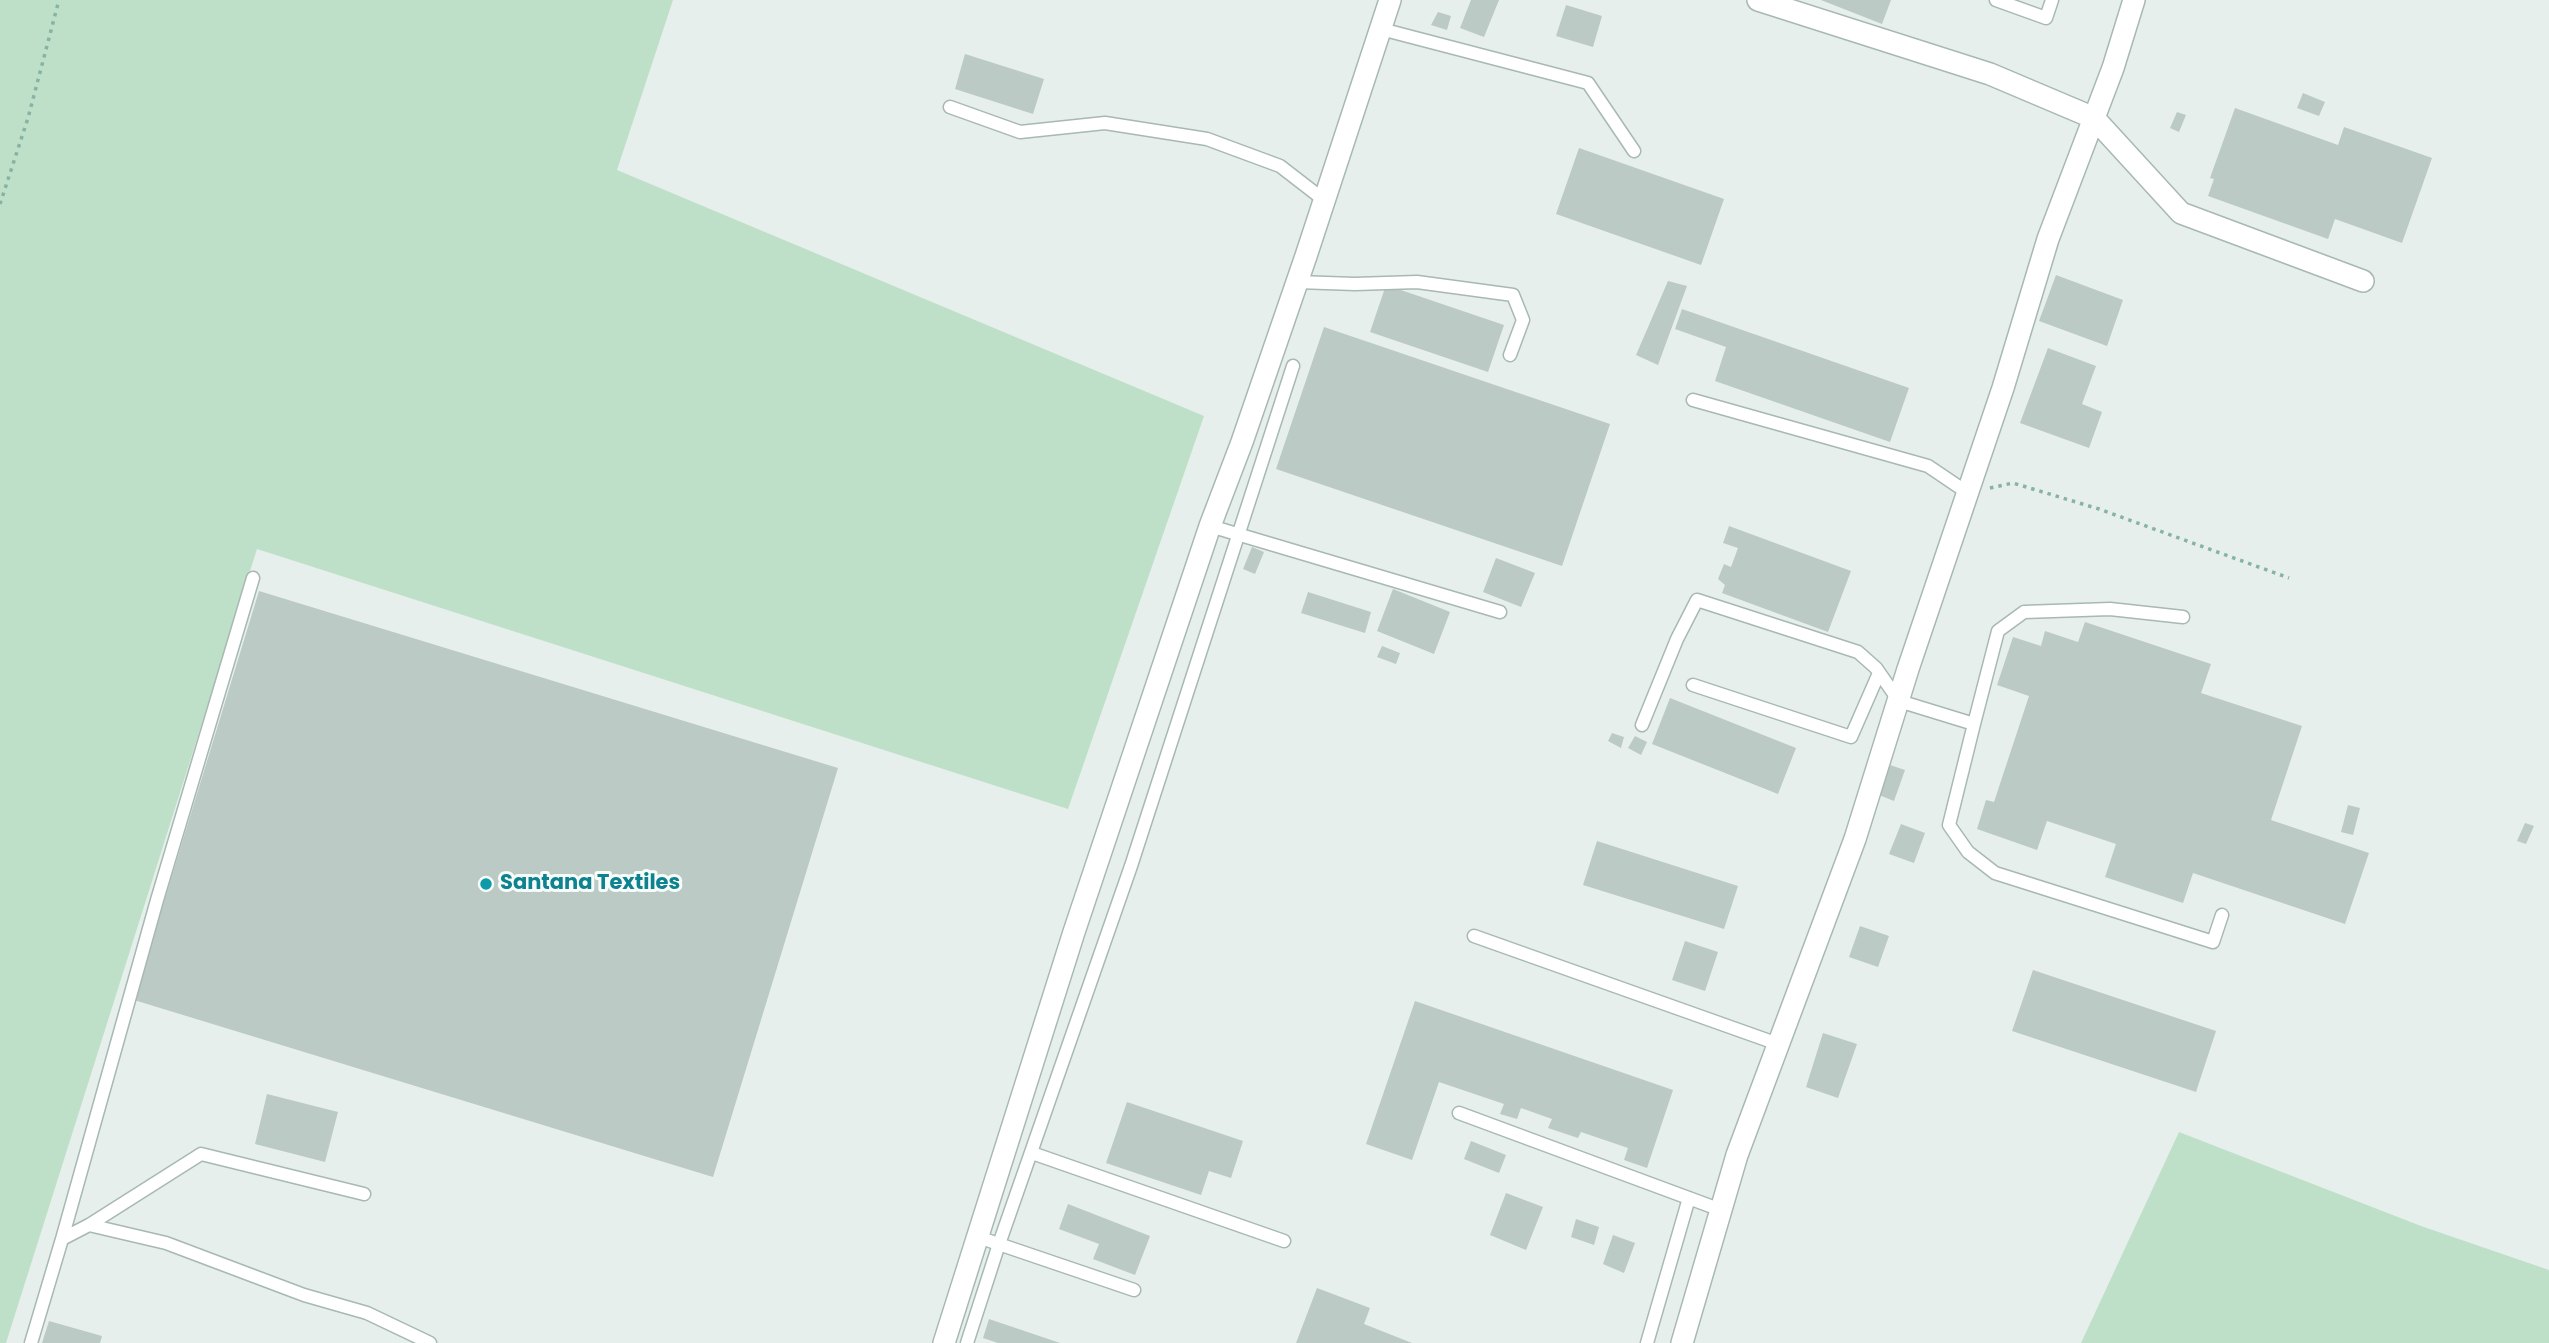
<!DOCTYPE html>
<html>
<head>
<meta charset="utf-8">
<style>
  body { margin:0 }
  canvas { display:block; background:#e6efeb }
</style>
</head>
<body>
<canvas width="2549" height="1343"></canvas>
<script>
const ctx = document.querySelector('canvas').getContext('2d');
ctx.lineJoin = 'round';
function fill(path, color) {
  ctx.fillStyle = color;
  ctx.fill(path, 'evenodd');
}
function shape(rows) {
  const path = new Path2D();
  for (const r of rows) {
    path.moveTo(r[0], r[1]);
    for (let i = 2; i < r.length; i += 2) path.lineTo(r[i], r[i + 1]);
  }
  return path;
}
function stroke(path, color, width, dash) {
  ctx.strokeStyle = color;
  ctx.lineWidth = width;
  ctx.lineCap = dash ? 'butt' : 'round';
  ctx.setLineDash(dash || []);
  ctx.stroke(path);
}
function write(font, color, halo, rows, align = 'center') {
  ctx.font = font + ' Poppins,sans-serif';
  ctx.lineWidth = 6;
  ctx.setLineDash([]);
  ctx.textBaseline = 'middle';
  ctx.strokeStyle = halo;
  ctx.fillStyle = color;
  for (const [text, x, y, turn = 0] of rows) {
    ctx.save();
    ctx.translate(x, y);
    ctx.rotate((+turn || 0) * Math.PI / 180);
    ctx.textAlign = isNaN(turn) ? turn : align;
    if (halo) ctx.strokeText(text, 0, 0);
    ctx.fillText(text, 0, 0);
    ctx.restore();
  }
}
fill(shape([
  [0,0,673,0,617,170,1204,416,1068,809,257,549,6,1343,0,1343],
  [2179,1132,2421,1226,2549,1270,2549,1343,2081,1343]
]), '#bfe0c8');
fill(shape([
  [1471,0,1499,0,1484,37,1460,28],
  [1821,0,1891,0,1882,24],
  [1566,5,1602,16,1593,47,1556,36],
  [1438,12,1451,16,1447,30,1431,25],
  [965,54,1044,79,1033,114,955,89],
  [2303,93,2325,102,2319,116,2297,108],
  [2235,108,2338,145,2344,127,2432,158,2402,243,2335,219,2328,239,2208,196,2214,179,2210,178],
  [2177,112,2186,115,2179,132,2170,128],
  [1579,148,1724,199,1701,265,1556,214],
  [2056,275,2123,300,2107,346,2039,321],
  [1668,281,1687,286,1658,365,1636,355],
  [1386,285,1504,325,1488,372,1370,332],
  [1682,309,1909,388,1890,442,1715,381,1726,347,1675,329],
  [1324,327,1610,424,1562,566,1276,469],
  [2048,348,2096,366,2082,404,2102,412,2089,448,2020,423],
  [1729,526,1851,571,1828,632,1722,593,1725,585,1718,579,1724,564,1731,567,1738,548,1723,543],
  [1252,547,1264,552,1255,574,1243,569],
  [1496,558,1535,573,1521,607,1483,592],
  [1393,589,1450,612,1434,654,1377,631],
  [259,591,838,768,713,1177,134,1000],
  [1308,592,1371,612,1365,633,1301,613],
  [2085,622,2211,664,2201,693,2302,726,2271,820,2369,853,2345,924,2193,873,2183,903,2105,877,2116,844,2047,821,2037,850,1977,829,1986,800,1994,802,2029,696,1997,685,2013,637,2041,646,2045,631,2078,642],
  [1382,646,1400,653,1396,664,1377,657],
  [1670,698,1796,748,1778,794,1652,744],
  [1612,733,1624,737,1621,748,1608,741],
  [1635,736,1647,742,1641,755,1628,748],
  [1890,765,1905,770,1894,801,1879,795],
  [2348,805,2360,808,2353,835,2341,832],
  [2525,823,2534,826,2526,844,2517,841],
  [1901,824,1925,833,1914,863,1889,854],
  [1597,841,1738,886,1724,929,1583,885],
  [1860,926,1889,936,1878,967,1849,957],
  [1685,941,1718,952,1705,991,1672,980],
  [2033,970,2216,1031,2196,1092,2012,1031],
  [1415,1001,1673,1090,1647,1168,1624,1160,1628,1148,1581,1132,1578,1138,1548,1128,1552,1119,1521,1108,1517,1119,1500,1114,1504,1104,1439,1082,1412,1160,1366,1144],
  [1823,1033,1857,1044,1838,1098,1806,1087],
  [267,1094,338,1112,325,1162,255,1144],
  [1127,1102,1243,1141,1231,1178,1209,1171,1201,1195,1106,1163],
  [1471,1141,1506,1155,1499,1173,1464,1159],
  [1506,1193,1543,1207,1526,1250,1490,1235],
  [1068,1204,1150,1236,1135,1275,1093,1259,1099,1244,1059,1229],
  [1576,1219,1599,1227,1594,1245,1571,1237],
  [1613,1235,1635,1243,1624,1273,1603,1264],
  [1317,1288,1370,1308,1364,1324,1412,1343,1296,1343],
  [989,1319,1060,1343,998,1343,983,1338],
  [49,1321,102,1336,100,1343,42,1343]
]), '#bbcac4');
const lane = shape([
  [1996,0,2046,18,2052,0],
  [1381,29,1588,83,1634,151],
  [950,107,1020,132,1105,123,1207,139,1280,166,1324,200],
  [1297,282,1355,284,1417,282,1513,295,1523,320,1510,355],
  [1693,400,1928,466,1968,493],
  [1210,526,1500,612],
  [1693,685,1851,737,1879,673],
  [1974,724,1949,825,1968,852,1995,873,2213,942,2222,915],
  [1642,725,1677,639,1697,600,1858,652,1876,668,1899,701,1974,724,1998,631,2024,612,2110,609,2183,617],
  [1474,936,1778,1044],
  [1459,1113,1721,1210],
  [1032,1153,1284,1241],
  [89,1225,166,1243,304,1295,367,1313,430,1343],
  [978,1237,1134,1290],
  [62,1239,157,900,253,578],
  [31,1343,62,1239,89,1225,201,1154,364,1194],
  [967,1343,999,1244,1131,866,1293,366],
  [1647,1343,1689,1198]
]);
const street = shape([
  [1758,0,1990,74,2094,118,2181,213,2363,281],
  [944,1343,1074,932,1210,526,1242,442,1306,256,1390,0],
  [1682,1343,1737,1155,1855,839,1908,669,2003,388,2048,239,2113,68,2134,0]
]);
stroke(lane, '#a8b8b2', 15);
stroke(street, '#a8b8b2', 24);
stroke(shape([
  [0,204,28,118,59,0],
  [1990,488,2013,483,2099,509,2289,578]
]), '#86b3a5', 3.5, [3.5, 5]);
stroke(lane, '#fff', 12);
stroke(street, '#fff', 21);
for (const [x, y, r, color] of [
  [486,884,7,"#0f9aa8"]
]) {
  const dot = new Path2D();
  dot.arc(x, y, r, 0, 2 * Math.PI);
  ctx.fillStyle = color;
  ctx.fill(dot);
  stroke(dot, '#f7fbf9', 2.5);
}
write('bold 21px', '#0d838f', '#f7fbf9', [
  ["Santana Textiles",500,884]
], 'left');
</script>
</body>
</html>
